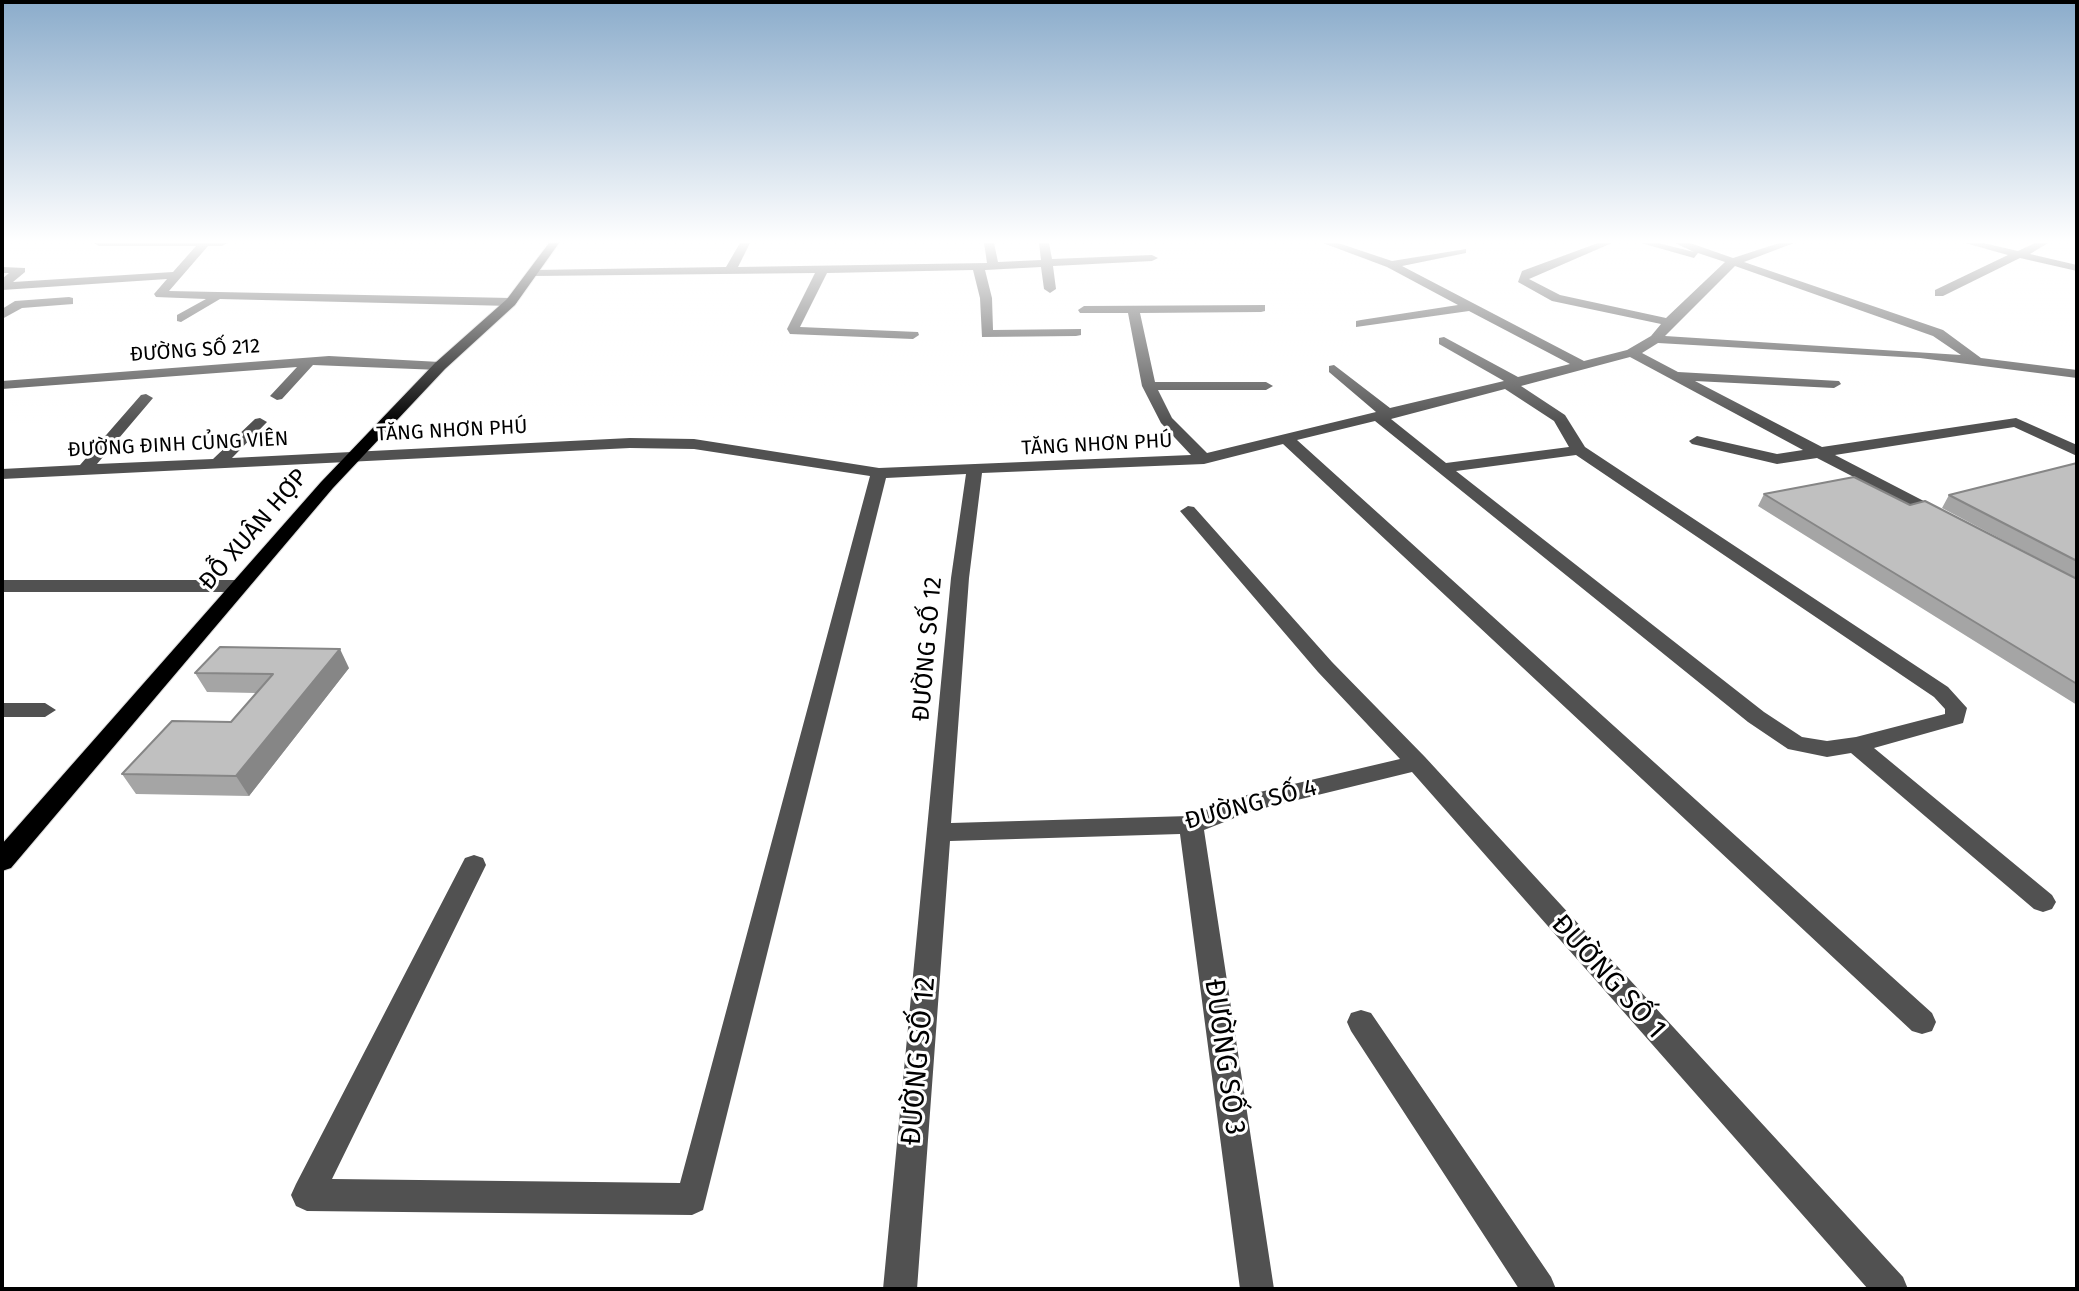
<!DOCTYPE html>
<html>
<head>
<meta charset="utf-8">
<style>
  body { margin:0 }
  #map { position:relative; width:2079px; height:1291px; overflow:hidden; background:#fff; font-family:"Fira Sans",sans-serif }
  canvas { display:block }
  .frame { position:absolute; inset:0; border:4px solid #000; pointer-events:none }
</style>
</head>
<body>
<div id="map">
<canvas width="2079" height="1291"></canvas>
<div class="frame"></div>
</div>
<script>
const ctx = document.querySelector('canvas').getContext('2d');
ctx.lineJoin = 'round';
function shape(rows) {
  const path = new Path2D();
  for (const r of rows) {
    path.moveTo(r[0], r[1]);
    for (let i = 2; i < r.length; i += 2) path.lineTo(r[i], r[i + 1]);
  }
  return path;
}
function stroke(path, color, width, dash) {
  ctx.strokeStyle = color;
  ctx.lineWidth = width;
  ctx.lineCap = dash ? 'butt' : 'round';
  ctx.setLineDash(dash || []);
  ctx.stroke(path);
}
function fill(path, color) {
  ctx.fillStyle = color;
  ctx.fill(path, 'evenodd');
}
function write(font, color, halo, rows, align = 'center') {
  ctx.font = font + ' "Fira Sans",sans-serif';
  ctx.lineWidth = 6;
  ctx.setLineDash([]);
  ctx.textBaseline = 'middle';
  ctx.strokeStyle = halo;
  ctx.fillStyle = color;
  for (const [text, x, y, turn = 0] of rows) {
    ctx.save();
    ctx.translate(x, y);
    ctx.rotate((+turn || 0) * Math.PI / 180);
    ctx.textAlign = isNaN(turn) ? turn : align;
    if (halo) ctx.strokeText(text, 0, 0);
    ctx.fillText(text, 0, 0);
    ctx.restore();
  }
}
const major = shape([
  [549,243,559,243,515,305,445,369,333,488,11,868,2,871,2,844,321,482,435,363,507,299,549,243]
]);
stroke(major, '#dbdbdb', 2);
fill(shape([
  [94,243,227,243,222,246,208,246,169,291,511,298,517,302,511,306,220,299,181,322,177,321,177,315,206,299,156,297,154,294,167,279,2,290,2,279,9,273,2,273,2,267,25,268,25,272,13,282,173,272,196,246,99,246,94,243],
  [740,243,750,243,738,267,987,263,984,243,994,243,998,262,1041,260,1039,243,1049,243,1052,259,1152,255,1158,258,1152,261,1053,266,1056,289,1050,293,1044,289,1041,267,985,270,992,298,993,330,1081,329,1081,335,1076,336,982,337,980,298,973,270,827,273,800,327,918,332,919,335,913,339,790,334,787,329,815,273,533,276,527,273,533,270,726,267,740,243],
  [1323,243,1338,243,1392,261,1466,249,1466,253,1402,266,1584,361,1627,350,1651,336,1661,324,1552,301,1518,282,1522,271,1598,243,1612,243,1529,279,1560,295,1666,318,1725,262,1698,253,1694,258,1641,243,1658,243,1694,252,1675,243,1690,243,1733,258,1779,243,1794,243,1744,262,1943,330,1981,358,2077,370,2077,378,1920,358,1658,343,1642,353,1678,372,1839,381,1841,384,1834,388,1695,381,1822,447,2016,418,2077,445,2077,456,2014,427,1835,455,1945,512,1948,516,1945,520,1939,521,1817,458,1777,464,1692,444,1689,441,1697,436,1777,454,1803,450,1630,357,1521,386,1565,415,1585,447,1948,687,1967,708,1963,723,1874,748,2052,895,2056,902,2052,909,2043,912,2034,909,1851,753,1827,757,1788,749,1748,722,1375,421,1297,440,1932,1013,1936,1022,1932,1031,1922,1034,1912,1031,1283,444,1204,464,982,473,969,578,951,823,1189,816,1247,795,1400,759,1318,672,1180,511,1188,506,1194,507,1332,662,1425,757,1903,1277,1908,1289,1868,1289,1412,772,1252,811,1204,830,1274,1289,1240,1289,1180,834,950,841,917,1289,883,1289,951,578,966,474,886,478,703,1210,692,1215,307,1211,296,1206,291,1195,296,1184,465,858,474,855,483,858,486,865,332,1179,680,1183,870,476,694,449,630,448,2,479,2,469,80,465,141,395,146,394,153,398,97,464,213,459,255,419,260,418,267,422,232,458,630,438,694,439,879,468,1191,455,1161,423,1142,386,1128,313,1080,313,1078,310,1084,306,1265,305,1265,311,1261,312,1140,313,1155,382,1266,382,1273,386,1266,390,1158,390,1172,418,1207,453,1376,412,1329,372,1329,366,1334,365,1390,408,1504,381,1439,344,1439,338,1444,337,1518,377,1570,364,1469,311,1356,327,1356,321,1361,320,1458,305,1387,267,1323,243],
  [1735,266,1933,336,1961,355,1665,336,1735,266],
  [1505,389,1554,421,1569,447,1446,463,1391,419,1505,389],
  [1576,455,1934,697,1945,709,1945,714,1856,737,1827,741,1802,737,1764,712,1456,471,1576,455],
  [1965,243,1983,243,2018,251,2035,243,2048,243,2030,254,2077,265,2077,271,2020,258,1943,296,1935,296,1935,290,2008,255,1965,243],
  [69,297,73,298,73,304,22,308,2,319,2,309,15,301,69,297],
  [329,356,440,362,447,366,440,370,313,365,282,399,277,400,270,396,297,367,2,389,2,381,329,356],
  [2,580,238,580,247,586,238,592,2,592,2,580],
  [2,703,45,703,56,710,45,717,2,717,2,703],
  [1361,1010,1371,1013,1551,1277,1556,1289,1519,1289,1351,1031,1347,1022,1351,1013,1361,1010]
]), '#515151');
fill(major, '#000');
fill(shape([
  [2077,463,2077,579,1942,508,1949,495],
  [1764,494,1910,505,2077,579,2077,705,1758,506],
  [349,668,249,796,136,794,122,774,231,722,256,693,207,692,195,673]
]), '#a5a5a5');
fill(shape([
  [340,649,349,668,249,796,236,776]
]), '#868686');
const building = shape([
  [2077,463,2077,561,1949,495,2077,463],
  [1854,477,1910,505,1925,501,2077,579,2077,684,1764,494,1854,477],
  [220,647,340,649,236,776,122,774,172,721,231,722,273,674,195,673,220,647]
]);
fill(building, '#c0c0c0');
stroke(building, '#868686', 2);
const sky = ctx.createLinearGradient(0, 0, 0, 423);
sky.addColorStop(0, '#8baccb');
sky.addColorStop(0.57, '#fff');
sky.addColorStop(1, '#ffffff00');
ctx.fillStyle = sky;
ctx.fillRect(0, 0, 2079, 423);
write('20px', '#000', '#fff', [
  ["ĐƯỜNG SỐ 212",195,351,-4],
  ["TĂNG NHƠN PHÚ",452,431,-3],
  ["ĐƯỜNG ĐINH CỦNG VIÊN",178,445,-3],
  ["TĂNG NHƠN PHÚ",1097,445,-3]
]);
write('24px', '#000', '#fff', [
  ["ĐỖ XUÂN HỢP",254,530,-49],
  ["ĐƯỜNG SỐ 12",928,649,-85],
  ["ĐƯỜNG SỐ 4",1251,805,-15]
]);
write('28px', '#000', '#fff', [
  ["ĐƯỜNG SỐ 1",1608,977,48],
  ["ĐƯỜNG SỐ 3",1224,1057,82],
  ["ĐƯỜNG SỐ 12",919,1061,-85]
]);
</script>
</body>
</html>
